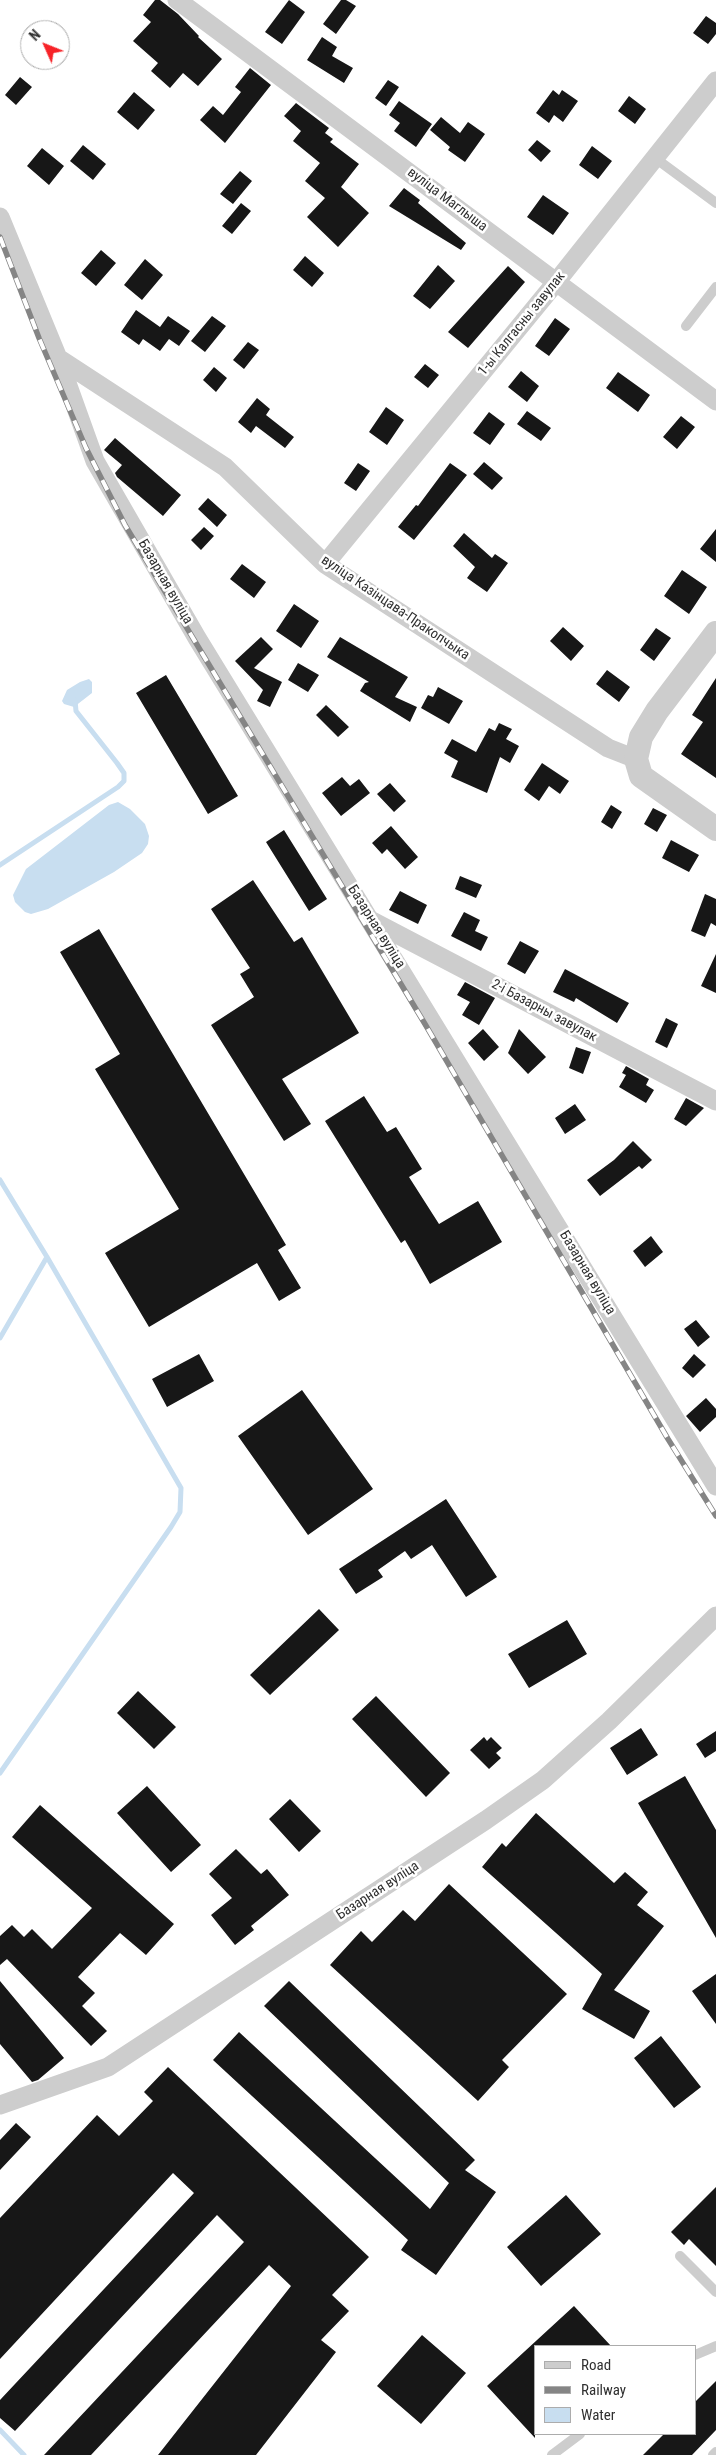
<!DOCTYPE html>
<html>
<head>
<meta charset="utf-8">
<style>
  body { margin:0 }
  #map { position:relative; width:716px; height:2455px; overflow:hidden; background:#fff; font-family:"Roboto Condensed",sans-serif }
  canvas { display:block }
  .legend { position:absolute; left:534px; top:2345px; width:162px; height:90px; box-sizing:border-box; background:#fff; border:1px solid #acacac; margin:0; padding:6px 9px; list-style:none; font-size:15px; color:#303030 }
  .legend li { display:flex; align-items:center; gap:10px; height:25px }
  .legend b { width:25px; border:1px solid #acacac }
  .north { position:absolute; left:20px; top:20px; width:50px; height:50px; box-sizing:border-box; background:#fff; border:1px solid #acacac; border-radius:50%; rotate:314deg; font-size:14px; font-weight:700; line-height:20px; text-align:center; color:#303030 }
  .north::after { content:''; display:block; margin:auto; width:18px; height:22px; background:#f72328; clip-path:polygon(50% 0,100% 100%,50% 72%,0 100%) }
</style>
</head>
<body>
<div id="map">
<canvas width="716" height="2455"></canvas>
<ul class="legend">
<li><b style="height:6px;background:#cdcdcd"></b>Road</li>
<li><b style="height:6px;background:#858585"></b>Railway</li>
<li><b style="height:14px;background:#c8def0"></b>Water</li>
</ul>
<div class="north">N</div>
</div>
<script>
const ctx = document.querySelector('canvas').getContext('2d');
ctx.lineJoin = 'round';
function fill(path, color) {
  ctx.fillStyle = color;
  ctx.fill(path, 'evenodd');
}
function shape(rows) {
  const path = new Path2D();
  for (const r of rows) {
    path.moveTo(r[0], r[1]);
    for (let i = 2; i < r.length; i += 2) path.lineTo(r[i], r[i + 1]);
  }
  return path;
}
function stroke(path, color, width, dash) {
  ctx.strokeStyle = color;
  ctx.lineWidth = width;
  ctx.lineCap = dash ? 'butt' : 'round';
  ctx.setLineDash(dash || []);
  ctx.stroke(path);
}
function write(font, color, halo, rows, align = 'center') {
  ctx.font = font + ' "Roboto Condensed",sans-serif';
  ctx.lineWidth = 5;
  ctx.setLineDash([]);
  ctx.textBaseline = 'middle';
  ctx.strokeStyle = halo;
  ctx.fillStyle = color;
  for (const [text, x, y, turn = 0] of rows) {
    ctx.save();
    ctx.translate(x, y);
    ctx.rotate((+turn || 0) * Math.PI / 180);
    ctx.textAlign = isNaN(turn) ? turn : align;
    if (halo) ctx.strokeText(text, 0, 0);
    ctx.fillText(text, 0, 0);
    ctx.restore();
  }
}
fill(shape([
  [89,679,92,682,92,693,74,707,64,704,62,701,67,690,80,682],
  [118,802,130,809,145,824,149,836,148,844,142,853,114,872,48,909,31,914,25,912,15,902,13,895,26,869,109,805]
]), '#c8def0');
stroke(shape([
  [0,865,118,787,124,781,124,773,117,763,76,711,75,700],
  [0,1180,47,1257,181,1488,180,1512,171,1527,0,1773],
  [0,1338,47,1257],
  [0,2430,24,2455]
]), '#c8def0', 5);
fill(shape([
  [155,0,160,0,178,14,199,36,198,37,222,59,198,86,183,73,170,88,151,71,158,63,133,41,151,22,143,15],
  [289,0,305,12,282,44,265,32],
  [341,0,346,0,356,6,336,34,323,24],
  [706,16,716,23,716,34,708,44,693,33],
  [322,37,337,47,332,56,353,68,344,83,307,60],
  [250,68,271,85,225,143,200,120,213,106,223,115,241,92,235,87],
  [20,77,32,87,16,105,5,95],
  [388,80,399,87,386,106,375,98],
  [553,90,559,95,562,90,578,101,563,122,554,115,549,123,536,113],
  [134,92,155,110,138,130,117,112],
  [629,96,646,109,635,124,618,111],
  [399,101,432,124,416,147,394,131,400,123,389,115],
  [296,103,329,128,325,133,333,139,330,142,359,164,341,187,369,213,338,247,307,217,325,198,305,181,320,163,293,141,301,131,284,116],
  [441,117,460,133,468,122,485,134,465,162,448,150,450,147,430,130],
  [537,140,551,151,541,162,528,150],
  [83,145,106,164,93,180,70,161],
  [592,146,612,161,598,179,579,165],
  [42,148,64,166,49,185,27,166],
  [240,171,252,181,233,204,220,194],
  [404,188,420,200,418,203,466,243,461,250,389,206],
  [543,195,569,213,553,235,527,217],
  [241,203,251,211,232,234,222,226],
  [101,250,116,263,96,286,81,273],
  [305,256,324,273,312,287,293,270],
  [145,259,163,275,142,300,124,285],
  [438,265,455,281,430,309,413,296],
  [508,266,525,282,468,348,448,332],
  [136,310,160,327,168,316,190,331,179,346,169,339,160,351,143,339,139,345,121,332],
  [212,316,226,326,205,352,191,341],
  [555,318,570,329,549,356,535,346],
  [248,342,259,350,244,369,233,360],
  [425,364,439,375,428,388,414,377],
  [214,367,227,378,216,392,203,380],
  [521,371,539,386,527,402,508,387],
  [618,372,650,395,638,412,606,388],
  [257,398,270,409,266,415,294,437,285,448,256,426,251,433,238,422],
  [386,407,404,420,387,445,369,432],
  [527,411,551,428,541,441,517,424],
  [489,412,505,424,490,445,473,433],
  [681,416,695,427,677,449,663,437],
  [115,438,181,495,163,516,117,477,115,473,122,465,104,450],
  [484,462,503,478,492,490,473,474],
  [358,463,370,471,356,491,344,483],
  [450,463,467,475,414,540,398,527,416,505,418,506],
  [208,498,227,515,217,527,198,509],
  [204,527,214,536,201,550,191,540],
  [716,529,716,562,700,549],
  [464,533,492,558,495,554,508,563,487,592,467,578,475,567,453,546],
  [242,564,266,582,254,598,230,579],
  [682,570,707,587,689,614,664,596],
  [294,604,319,621,301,648,276,631],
  [563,627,584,646,571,661,550,641],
  [656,628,671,638,654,661,640,650],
  [261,637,273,649,254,668,282,682,270,707,257,701,263,690,235,661],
  [340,637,408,677,395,697,417,707,410,722,360,691,365,683,369,682,327,657],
  [298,663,319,675,308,692,288,680],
  [607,670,630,687,619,702,596,684],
  [166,675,238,796,208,814,136,693],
  [716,678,716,778,681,754,703,722,692,715],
  [438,687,463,701,449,724,421,708,428,695,433,697],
  [326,705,349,727,338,737,316,715],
  [499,723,512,729,506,739,519,746,510,763,500,757,487,793,451,777,458,761,444,753,452,739,476,752,489,728,495,731],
  [542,763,569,781,560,794,549,786,539,801,524,790],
  [342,777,350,786,359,779,370,793,341,816,322,793],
  [390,783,406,801,394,812,377,794],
  [611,805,622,812,612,829,601,822],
  [653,808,667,815,657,832,644,824],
  [391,826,418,857,405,869,387,849,382,854,372,843],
  [284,830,327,899,309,911,266,842],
  [671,840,699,855,689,872,662,858],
  [460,876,482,885,476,898,455,889],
  [253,880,294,942,302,937,359,1033,282,1079,311,1124,284,1141,211,1025,254,997,240,974,250,968,211,909],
  [400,891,427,905,418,924,389,910],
  [705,894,716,899,716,926,711,923,705,937,691,931],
  [464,912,480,920,475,931,488,937,481,951,451,936],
  [99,929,286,1245,278,1250,301,1288,279,1301,257,1263,149,1327,105,1253,179,1209,95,1069,120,1054,60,952],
  [520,941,539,951,525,974,507,964],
  [716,954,716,993,701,986],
  [565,969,629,1003,617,1023,576,998,574,1002,553,992],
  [465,982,495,998,479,1025,462,1015,470,1002,457,995],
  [666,1018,678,1024,667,1048,655,1042],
  [483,1029,499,1047,484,1061,468,1043],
  [519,1029,546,1057,528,1074,508,1053],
  [576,1047,591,1052,583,1074,569,1068],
  [626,1066,649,1079,646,1085,654,1090,646,1103,619,1087,626,1075,622,1073],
  [364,1096,387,1132,396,1127,422,1169,409,1177,439,1224,478,1201,502,1242,430,1284,405,1240,401,1243,325,1121],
  [686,1098,704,1108,686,1126,674,1119],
  [575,1104,586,1120,565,1134,555,1118],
  [633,1141,652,1160,642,1169,639,1166,600,1196,587,1180,614,1160],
  [651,1236,663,1252,645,1267,633,1251],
  [696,1320,710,1337,698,1347,684,1329],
  [199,1354,214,1381,167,1407,152,1379],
  [694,1354,706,1365,693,1378,682,1368],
  [302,1390,373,1489,308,1535,238,1436],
  [706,1398,716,1409,716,1417,700,1432,686,1416],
  [446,1499,497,1577,466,1597,432,1545,411,1559,405,1551,378,1570,383,1577,356,1594,339,1569],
  [319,1609,339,1630,270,1695,250,1675],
  [567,1620,587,1654,529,1688,508,1654],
  [138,1691,176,1727,154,1749,117,1713],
  [376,1696,450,1773,426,1797,352,1719],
  [641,1728,658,1755,627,1775,610,1748],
  [716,1731,716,1751,705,1758,696,1744],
  [484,1737,487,1741,491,1737,502,1748,496,1753,501,1758,489,1769,470,1750],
  [685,1776,716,1830,716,1938,638,1803],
  [147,1786,201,1845,171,1872,117,1813],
  [290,1799,321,1831,299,1852,269,1819],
  [40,1805,174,1924,146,1955,120,1933,78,1977,95,1993,82,2006,107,2031,91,2046,7,1959,0,1965,0,1936,12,1925,24,1937,32,1929,52,1949,92,1908,12,1837],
  [536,1813,614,1883,625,1872,648,1892,637,1905,664,1926,614,1990,650,2011,634,2039,582,2009,602,1974,482,1867,502,1843,506,1847],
  [236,1849,261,1874,267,1869,289,1895,251,1926,254,1930,235,1945,211,1915,232,1898,209,1874],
  [449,1884,567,1994,502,2060,509,2067,478,2101,330,1965,361,1931,372,1942,403,1910,415,1921],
  [716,1974,716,2024,692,1991],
  [0,1981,64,2058,38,2080,32,2082,0,2044],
  [289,1981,475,2160,465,2170,496,2192,436,2275,401,2250,408,2240,213,2060,239,2032,430,2209,449,2183,264,2006],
  [661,2036,701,2087,674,2108,634,2058],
  [168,2067,369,2257,332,2295,349,2311,321,2340,336,2352,256,2455,158,2455,291,2286,269,2265,91,2455,44,2455,244,2242,217,2215,15,2431,0,2418,0,2400,194,2193,173,2173,0,2359,0,2218,97,2115,119,2136,153,2101,144,2092],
  [16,2123,31,2137,0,2170,0,2140],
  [716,2187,716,2266,689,2239,684,2245,671,2232],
  [566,2195,601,2234,541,2286,507,2247],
  [574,2306,611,2346,535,2346,535,2438,487,2386],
  [422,2335,466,2373,421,2424,377,2386],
  [716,2381,716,2430,692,2455,643,2455,664,2434,695,2434,695,2402]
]), '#171717');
stroke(shape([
  [655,158,716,203],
  [686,326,716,287],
  [680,2256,716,2292],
  [695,2355,716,2346],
  [552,2455,580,2434],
  [713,2455,716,2452]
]), '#cdcdcd', 10);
stroke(shape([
  [177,0,716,401],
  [0,217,58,358,225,467,325,564,608,748,636,759],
  [58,358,95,461,197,638,716,1486],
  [325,564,557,281,716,81],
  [372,921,716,1101],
  [0,2105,108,2067,486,1820,543,1780,572,1754,609,1721,716,1616]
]), '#cdcdcd', 19);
stroke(shape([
  [716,633,657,711,641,737,636,759,641,776,716,829]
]), '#cdcdcd', 24);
const rail = shape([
  [0,237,39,338,86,448,125,525,425,1024,668,1439,716,1516]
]);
stroke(rail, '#858585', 5.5);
stroke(rail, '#fff', 4, [11]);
write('14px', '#303030', '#fff', [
  ["вуліца Маглыша",447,200,37],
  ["1-ы Калгасны завулак",522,324,-51],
  ["Базарная вуліца",165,582,60],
  ["вуліца Казінцава-Пракопчыка",395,608,34],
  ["Базарная вуліца",376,927,58],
  ["2-і Базарны завулак",544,1011,28],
  ["Базарная вуліца",587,1273,59],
  ["Базарная вуліца",378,1891,-33]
]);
</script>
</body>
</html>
